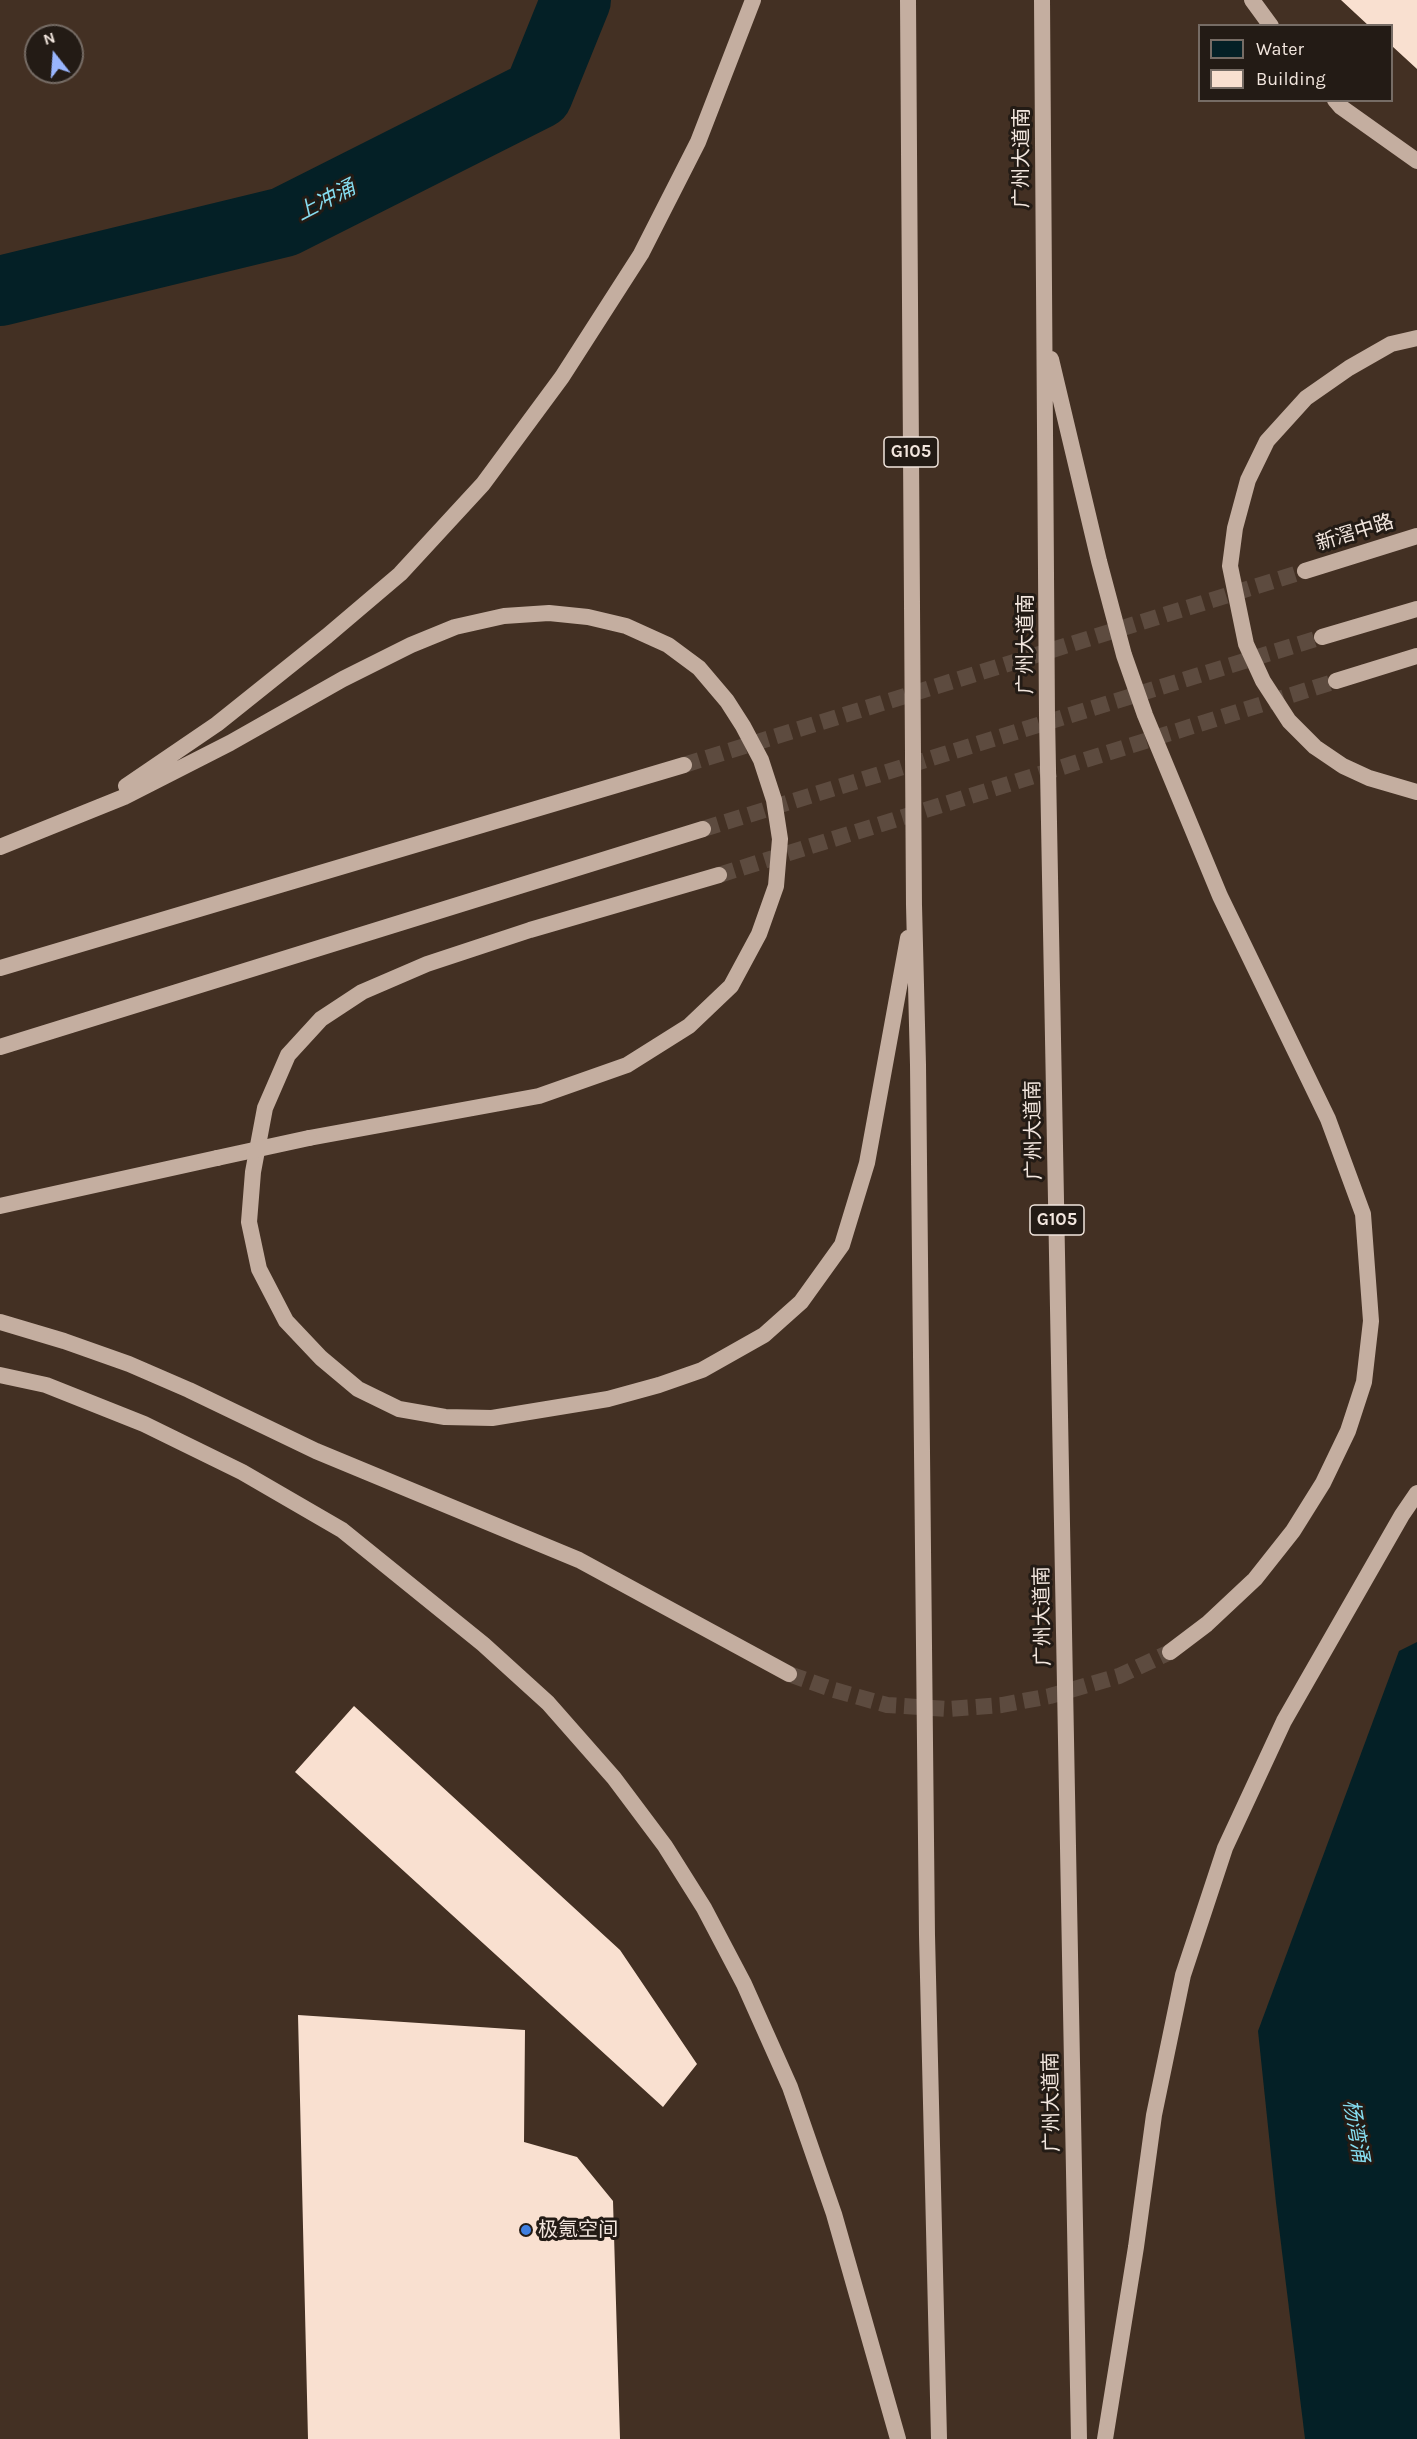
<!DOCTYPE html>
<html>
<head>
<meta charset="utf-8">
<style>
  body { margin:0 }
  #map { position:relative; width:1417px; height:2439px; overflow:hidden; background:#433023; font-family:Karla,sans-serif }
  canvas { display:block }
  .legend { position:absolute; left:1198px; top:24px; width:195px; height:78px; box-sizing:border-box; background:#231b15; border:2px solid #766c65; margin:0; padding:8px 10px; list-style:none; font-size:18px; color:#f2e6de }
  .legend li { display:flex; align-items:center; gap:12px; height:30px }
  .legend b { width:30px; border:2px solid #766c65 }
  .north { position:absolute; left:24px; top:24px; width:60px; height:60px; box-sizing:border-box; background:#231b15; border:2px solid #766c65; border-radius:50%; rotate:343deg; font-size:16px; font-weight:700; line-height:24px; text-align:center; color:#f2e6de }
  .north::after { content:''; display:block; margin:auto; width:21px; height:27px; background:#99b5fd; clip-path:polygon(50% 0,100% 100%,50% 72%,0 100%) }
</style>
</head>
<body>
<div id="map">
<canvas width="1417" height="2439"></canvas>
<ul class="legend">
<li><b style="height:16px;background:#042026"></b>Water</li>
<li><b style="height:16px;background:#f9e0d0"></b>Building</li>
</ul>
<div class="north">N</div>
</div>
<script>
const ctx = document.querySelector('canvas').getContext('2d');
ctx.lineJoin = 'round';
function fill(path, color) {
  ctx.fillStyle = color;
  ctx.fill(path, 'evenodd');
}
function shape(rows) {
  const path = new Path2D();
  for (const r of rows) {
    path.moveTo(r[0], r[1]);
    for (let i = 2; i < r.length; i += 2) path.lineTo(r[i], r[i + 1]);
  }
  return path;
}
function stroke(path, color, width, dash) {
  ctx.strokeStyle = color;
  ctx.lineWidth = width;
  ctx.lineCap = dash ? 'butt' : 'round';
  ctx.setLineDash(dash || []);
  ctx.stroke(path);
}
function write(font, color, halo, rows, align = 'center') {
  ctx.font = font + ' Karla,"Noto Sans SC",sans-serif';
  ctx.lineWidth = 6;
  ctx.setLineDash([]);
  ctx.textBaseline = 'middle';
  ctx.strokeStyle = halo;
  ctx.fillStyle = color;
  for (const [text, x, y, turn = 0] of rows) {
    ctx.save();
    ctx.translate(x, y);
    ctx.rotate((+turn || 0) * Math.PI / 180);
    ctx.textAlign = isNaN(turn) ? turn : align;
    if (halo) ctx.strokeText(text, 0, 0);
    ctx.fillText(text, 0, 0);
    ctx.restore();
  }
}
fill(shape([
  [1417,1642,1417,2439,1305,2439,1276,2203,1258,2031,1399,1651]
]), '#042026');
stroke(shape([
  [0,291,284,222,538,94,576,0]
]), '#042026', 70);
fill(shape([
  [1341,0,1417,0,1417,69,1392,46,1392,26,1369,26],
  [354,1706,620,1950,697,2064,663,2107,295,1772],
  [298,2015,525,2030,524,2142,577,2157,613,2201,620,2439,308,2439]
]), '#f9e0d0');
stroke(shape([
  [684,765,1305,571],
  [703,829,1322,637],
  [719,875,1336,681],
  [789,1674,834,1690,887,1705,949,1709,1002,1705,1050,1696,1119,1676,1170,1652]
]), '#5d4b3f', 16, [16, 8]);
stroke(shape([
  [908,0,914,905,918,1065,927,1935,939,2439],
  [1042,0,1047,715,1079,2439],
  [1252,0,1271,26],
  [1335,100,1341,107,1417,161],
  [1417,338,1391,344,1349,368,1306,398,1267,441,1248,480,1235,528,1230,566,1246,644,1263,681,1289,721,1315,747,1343,766,1369,778,1417,792],
  [1051,359,1099,561,1124,655,1145,715,1220,896,1328,1119,1363,1214,1371,1321,1364,1382,1348,1431,1323,1483,1293,1531,1255,1579,1207,1624,1170,1652],
  [1305,571,1417,536],
  [1322,637,1417,609],
  [1336,681,1417,656],
  [126,786,217,724,327,636,400,574,483,484,562,377,641,254,698,142,753,0],
  [0,847,124,797,230,743,343,679,411,645,455,627,504,616,549,613,588,617,626,626,668,645,699,668,727,701,743,726,761,760,774,800,780,839,776,886,759,934,731,986,689,1026,627,1065,539,1096,309,1138],
  [719,875,530,930,427,964,362,992,321,1019,288,1055,265,1108,253,1172,249,1222,259,1269,286,1321,321,1358,358,1389,399,1409,445,1417,492,1418,608,1399,659,1385,702,1370,764,1335,801,1302,842,1245,867,1163,908,938],
  [0,968,684,765],
  [0,1047,703,829],
  [0,1206,217,1158],
  [0,1322,64,1341,129,1364,189,1390,316,1451,579,1560,789,1674],
  [0,1375,46,1385,144,1424,242,1472,342,1530,483,1644,548,1703,614,1778,665,1846,704,1908,744,1984,790,2087,834,2214,898,2439],
  [1105,2439,1136,2247,1154,2115,1183,1975,1225,1848,1284,1721,1402,1515,1417,1493]
]), '#c4aea0', 16);
stroke(shape([
  [217,1158,309,1138]
]), '#c4aea0', 16);
for (const [x, y, r, color] of [
  [526,2230,6,"#3f7fe0"]
]) {
  const dot = new Path2D();
  dot.arc(x, y, r, 0, 2 * Math.PI);
  ctx.fillStyle = color;
  ctx.fill(dot);
  stroke(dot, '#231b15', 2);
}
for (const [x, y, w] of [
  [911,452,54],
  [1057,1220,54]
]) {
  const box = new Path2D();
  box.roundRect(x - w / 2, y - 15, w, 30, 4.5);
  ctx.fillStyle = '#231b15';
  ctx.fill(box);
  stroke(box, '#f2e6de', 1.5);
}
write('bold 18px', '#f2e6de', null, [
  ["G105",911,452],
  ["G105",1057,1220]
]);
write('20px', '#f2e6de', '#231b15', [
  ["广州大道南",1022,158,-90],
  ["新滘中路",1355,533,-17],
  ["广州大道南",1026,644,-90],
  ["广州大道南",1034,1130,-91],
  ["广州大道南",1043,1616,-91],
  ["广州大道南",1052,2102,-91]
]);
write('20px', '#f2e6de', '#231b15', [
  ["极氪空间",538,2230]
], 'left');
write('italic 21px', '#85dcef', '#231b15', [
  ["上冲涌",326,201,-27],
  ["杨湾涌",1355,2131,80]
]);
</script>
</body>
</html>
